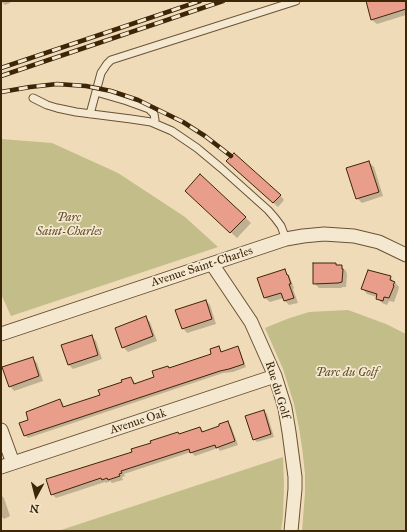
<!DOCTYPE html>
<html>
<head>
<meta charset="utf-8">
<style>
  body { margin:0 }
  #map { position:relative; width:407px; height:532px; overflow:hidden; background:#f0dbb8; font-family:"IM FELL Great Primer",serif }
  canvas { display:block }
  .frame { position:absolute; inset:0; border:2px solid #3d2608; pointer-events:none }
  .north { position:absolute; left:16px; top:476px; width:40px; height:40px; -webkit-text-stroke:3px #f5e8d1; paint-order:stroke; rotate:187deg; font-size:11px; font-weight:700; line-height:16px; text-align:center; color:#3d2608 }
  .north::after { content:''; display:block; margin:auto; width:14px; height:18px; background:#3d2608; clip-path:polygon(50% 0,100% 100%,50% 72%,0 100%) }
</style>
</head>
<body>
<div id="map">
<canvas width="407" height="532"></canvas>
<div class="frame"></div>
<div class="north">N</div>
</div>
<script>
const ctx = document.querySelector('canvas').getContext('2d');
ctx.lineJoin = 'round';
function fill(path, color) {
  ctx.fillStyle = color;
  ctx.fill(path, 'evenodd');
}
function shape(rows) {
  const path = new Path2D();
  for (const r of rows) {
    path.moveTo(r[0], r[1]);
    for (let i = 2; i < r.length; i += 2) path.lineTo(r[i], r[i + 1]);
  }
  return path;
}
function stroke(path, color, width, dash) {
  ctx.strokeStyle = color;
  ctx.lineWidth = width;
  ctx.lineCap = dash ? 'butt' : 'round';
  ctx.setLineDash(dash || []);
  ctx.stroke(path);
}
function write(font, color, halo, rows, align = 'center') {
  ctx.font = font + ' "IM FELL Great Primer",serif';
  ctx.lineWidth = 3.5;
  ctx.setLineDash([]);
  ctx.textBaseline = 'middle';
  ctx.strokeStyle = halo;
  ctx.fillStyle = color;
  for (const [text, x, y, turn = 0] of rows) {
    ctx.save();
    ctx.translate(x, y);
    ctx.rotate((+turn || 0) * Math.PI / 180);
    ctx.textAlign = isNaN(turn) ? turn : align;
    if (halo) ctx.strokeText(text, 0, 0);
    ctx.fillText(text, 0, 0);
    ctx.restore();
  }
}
fill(shape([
  [1,139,52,143,118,173,185,217,218,247,11,316,1,294],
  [348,310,386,324,406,334,406,531,302,531,305,493,305,474,302,447,299,428,294,404,283,369,265,328,287,319,309,312],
  [283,457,284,485,283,516,281,531,58,531]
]), '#c2bd89');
fill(shape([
  [1,1,11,1,10,3,5,5],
  [369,1,406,1,406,15,377,24,372,20],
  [369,162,374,167,383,196,362,203,357,198],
  [232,166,280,195,284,200,278,207],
  [192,197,245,217,251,223,237,238],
  [336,264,338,266,341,266,346,271,347,275,346,287,342,287,342,288,319,288,314,283],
  [284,271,289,275,294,288,293,289,298,303,289,305,285,301,284,298,270,302,265,298],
  [390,277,399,287,398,291,394,302,389,301,387,305,382,303,377,298,377,297,367,294,363,289],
  [206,301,210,305,216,324,187,333,183,328],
  [146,318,150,322,157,341,128,352,123,347],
  [91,336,96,341,102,359,73,369,68,364],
  [219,348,222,352,237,348,240,351,246,367,233,372,223,373,28,438,25,435,30,420,60,401,63,403,64,408,101,395,131,378,134,381,135,384,156,378,168,367,171,369,212,355],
  [32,358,37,363,43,381,14,391,10,386],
  [264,411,267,414,274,437,257,442,254,439],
  [227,423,231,426,238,445,220,451,218,448,195,456,191,452,124,474,125,476,122,477,123,480,112,483,110,481,106,483,105,482,56,498,52,494,133,453,200,428,204,432,221,426],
  [1,495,4,498,10,516,4,519,1,516]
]), '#0003');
const building = shape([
  [366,1,406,1,406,9,371,20,366,1],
  [234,153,281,195,273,203,226,161,234,153],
  [369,161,379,192,356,199,346,168,369,161],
  [200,174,246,217,230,233,185,191,200,174],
  [313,263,336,263,336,265,342,265,342,269,343,269,342,282,338,283,313,284,313,263],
  [285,269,287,275,288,275,291,284,289,284,294,298,284,301,281,293,264,298,257,278,285,269],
  [368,270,391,276,390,280,395,282,393,285,394,286,389,298,384,297,383,301,376,299,377,294,361,289,368,270],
  [206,300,212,319,182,329,175,310,206,300],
  [146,316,153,336,122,348,115,328,146,316],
  [92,335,98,355,68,365,61,345,92,335],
  [219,346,221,352,238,346,244,364,229,369,220,371,24,436,19,423,28,420,26,412,60,399,63,407,100,395,98,390,122,382,121,380,131,377,134,384,154,377,152,371,168,366,169,368,211,354,210,349,219,346],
  [33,357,39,376,9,387,2,367,33,357],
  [264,410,271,434,253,440,245,416,264,410],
  [228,421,235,441,216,448,215,445,190,453,189,449,121,471,122,473,119,474,120,476,108,480,107,478,102,480,101,478,95,480,51,495,46,479,132,452,131,449,151,443,150,441,178,432,179,434,200,427,202,432,219,426,219,424,228,421]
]);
fill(building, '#e99d8b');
stroke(building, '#3d2608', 1);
const lane = shape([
  [96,92,127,101,149,109,154,114,155,120,154,123],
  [33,98,47,105,57,108,76,112,131,119,151,122,172,131,197,148,221,168,268,210,275,218,281,226,286,239],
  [90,114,101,73,107,64,111,60,296,1]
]);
const street = shape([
  [212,264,251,322,275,376,285,408,289,432,295,477,295,489,291,531],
  [1,334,286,239,303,236,324,234,354,236,379,242,406,255],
  [1,430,13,463],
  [1,467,275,376]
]);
stroke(lane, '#6a5334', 9);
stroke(street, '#6a5334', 15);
stroke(lane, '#f5e8d1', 7);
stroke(street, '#f5e8d1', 13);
const rail = shape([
  [1,68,200,1],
  [1,76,223,1],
  [1,92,30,87,57,84,86,86,111,91,138,100,183,122,205,136,231,156]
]);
stroke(rail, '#3d2608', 4.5);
stroke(rail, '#f5e8d1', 3, [9]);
write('italic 12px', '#5e4c28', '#f5e8d1', [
  ["Parc",69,218],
  ["Saint-Charles",69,232],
  ["Parc du Golf",347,373]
]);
write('12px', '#3d2608', '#f5e8d1', [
  ["Avenue Saint-Charles",202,267,-18],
  ["Rue du Golf",277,390,73],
  ["Avenue Oak",138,422,-18]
]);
</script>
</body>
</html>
